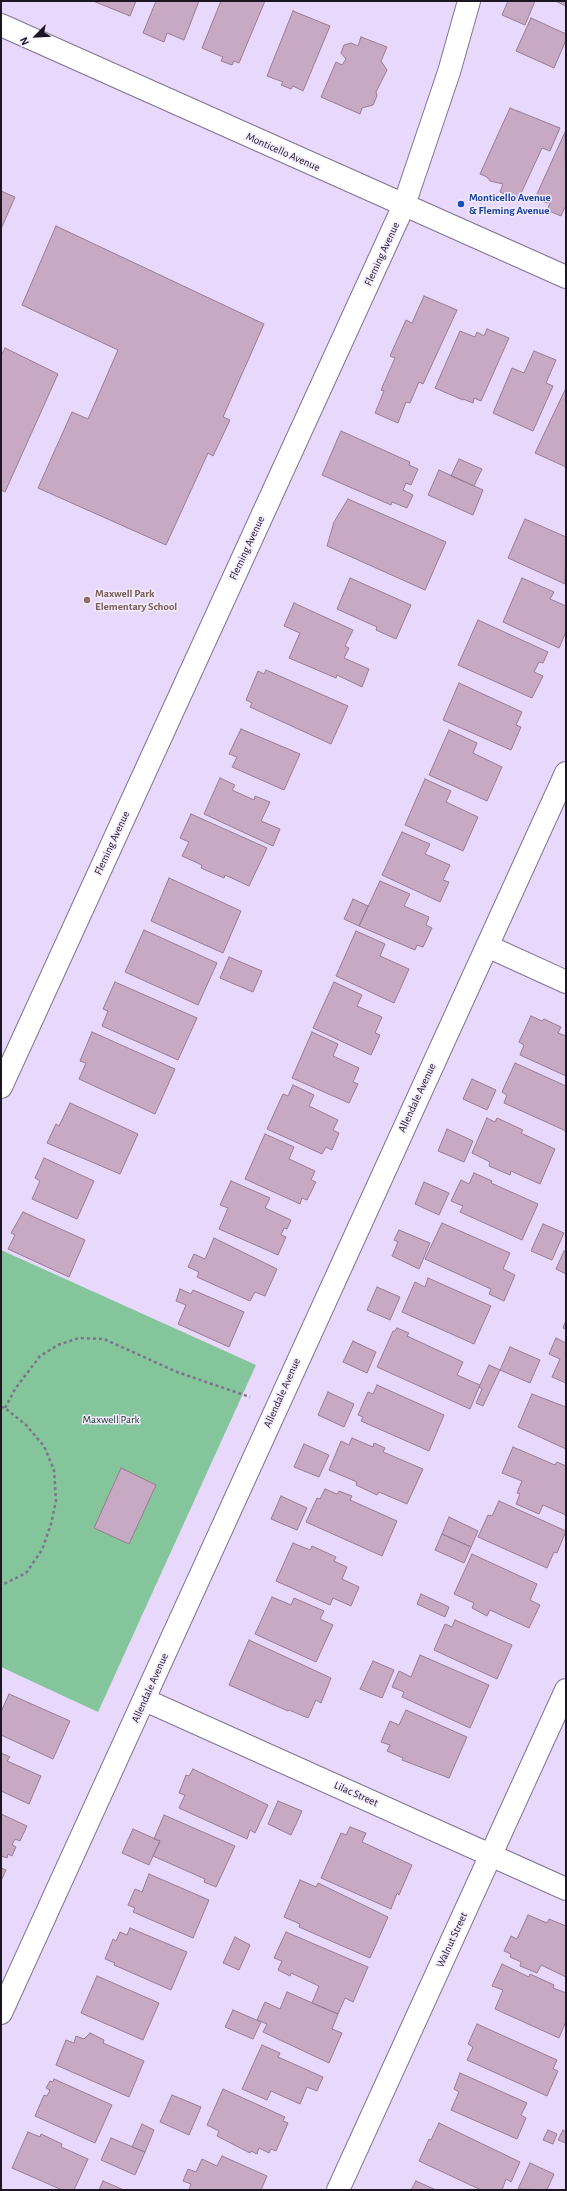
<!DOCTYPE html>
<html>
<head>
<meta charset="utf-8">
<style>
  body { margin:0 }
  #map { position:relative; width:567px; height:2191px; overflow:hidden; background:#e8d9fc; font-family:"Alegreya Sans",sans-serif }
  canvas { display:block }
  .frame { position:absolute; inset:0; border:2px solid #1b1622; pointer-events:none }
  .north { position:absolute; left:16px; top:16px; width:40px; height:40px; -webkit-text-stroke:3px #f3eafe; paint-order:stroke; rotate:246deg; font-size:11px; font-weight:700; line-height:16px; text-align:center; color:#1b1622 }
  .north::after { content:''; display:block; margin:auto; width:14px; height:18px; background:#1b1622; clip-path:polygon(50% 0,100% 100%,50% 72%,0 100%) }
</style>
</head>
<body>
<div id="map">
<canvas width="567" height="2191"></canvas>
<div class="frame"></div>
<div class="north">N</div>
</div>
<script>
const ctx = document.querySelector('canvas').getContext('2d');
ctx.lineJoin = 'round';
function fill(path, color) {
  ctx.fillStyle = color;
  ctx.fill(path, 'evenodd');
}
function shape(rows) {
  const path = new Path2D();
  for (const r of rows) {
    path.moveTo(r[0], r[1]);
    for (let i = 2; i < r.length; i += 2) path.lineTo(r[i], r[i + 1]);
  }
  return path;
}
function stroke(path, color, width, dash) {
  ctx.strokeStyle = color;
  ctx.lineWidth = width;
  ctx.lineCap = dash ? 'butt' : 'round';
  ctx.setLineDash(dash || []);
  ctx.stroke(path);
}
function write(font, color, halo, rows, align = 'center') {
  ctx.font = font + ' "Alegreya Sans",sans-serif';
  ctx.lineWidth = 3;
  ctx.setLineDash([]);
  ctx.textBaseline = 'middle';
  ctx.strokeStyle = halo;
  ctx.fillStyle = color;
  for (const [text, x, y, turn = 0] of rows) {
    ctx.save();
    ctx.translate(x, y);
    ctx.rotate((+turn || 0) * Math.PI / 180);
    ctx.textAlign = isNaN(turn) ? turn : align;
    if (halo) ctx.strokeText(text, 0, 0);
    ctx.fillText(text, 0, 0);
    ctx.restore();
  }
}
fill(shape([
  [1,1250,256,1365,98,1712,1,1667]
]), '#84c59b');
const building = shape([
  [93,1,136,1,130,16,93,1],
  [156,1,199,1,184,40,167,33,164,42,143,33,156,1],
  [221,1,265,1,239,63,234,61,232,65,221,61,223,57,202,48,221,1],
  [508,1,535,1,525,25,502,15,508,1],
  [555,1,566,1,566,6,555,1],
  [293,11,330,26,303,91,293,86,291,89,281,85,283,82,267,76,293,11],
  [531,18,566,34,566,40,554,68,516,51,531,18],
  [361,37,387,47,381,61,387,70,376,92,377,96,373,105,362,108,360,114,321,97,336,62,342,65,346,59,341,53,344,45,351,43,358,46,361,37],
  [510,108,560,128,550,151,542,148,518,200,500,192,503,184,490,181,487,177,480,174,510,108],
  [565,132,566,207,565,207,561,216,547,210,551,201,547,203,539,200,537,194,565,132],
  [1,191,15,197,1,229,1,191],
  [56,226,264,324,223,417,230,420,213,456,208,453,166,545,38,488,72,412,88,419,118,350,22,305,56,226],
  [424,296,457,310,423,384,419,382,410,403,406,402,398,423,375,413,384,391,381,390,395,358,390,356,406,320,412,323,424,296],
  [487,329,509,338,481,401,474,398,473,403,463,399,463,400,435,388,460,331,475,337,477,332,484,336,487,329],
  [5,348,58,374,5,492,1,490,1,356,5,348],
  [534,351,556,360,546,383,553,386,533,431,493,413,512,368,524,373,534,351],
  [566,388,566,467,535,453,566,388],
  [341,431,410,462,409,465,418,469,411,485,406,483,403,490,413,495,407,508,392,502,391,505,322,475,341,431],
  [459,459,482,469,474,486,451,476,459,459],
  [439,470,483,490,473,515,428,495,439,470],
  [348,499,446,542,425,590,327,546,334,522,348,499],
  [525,519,566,537,565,584,508,558,525,519],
  [350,578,411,605,396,639,376,630,377,627,337,609,350,578],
  [522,578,554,592,550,599,566,606,566,632,559,648,503,622,522,578],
  [294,603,353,630,345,646,349,648,344,658,369,669,362,687,337,675,336,678,289,658,300,633,284,626,294,603],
  [478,620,548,652,543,663,539,662,534,672,543,676,532,698,458,665,478,620],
  [266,670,348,706,331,744,250,707,252,703,246,700,258,671,264,674,266,670],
  [459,683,522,712,516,725,521,727,511,750,443,720,459,683],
  [241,729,300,754,284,790,232,767,237,757,229,754,241,729],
  [449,730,477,743,473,753,502,767,487,801,429,775,449,730],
  [220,778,235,785,232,790,254,800,255,796,270,802,261,821,280,829,273,846,204,814,220,778],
  [425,779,451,791,446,802,478,817,463,851,405,825,425,779],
  [191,814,267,848,249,886,225,875,224,878,201,868,202,865,182,856,189,842,180,838,191,814],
  [402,832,430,844,425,854,450,865,443,880,449,882,440,902,382,875,402,832],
  [169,878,241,911,223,953,151,921,169,878],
  [380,881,410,894,404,906,429,917,426,925,432,928,423,947,417,945,415,950,359,926,380,881],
  [353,899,368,906,359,926,344,919,353,899],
  [144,930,217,963,198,1005,125,972,144,930],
  [356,931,385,944,380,956,409,969,394,1003,336,976,356,931],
  [229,957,262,971,253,992,220,978,229,957],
  [115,982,197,1018,178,1060,102,1026,108,1011,103,1009,115,982],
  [334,982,362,995,357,1006,382,1017,375,1033,380,1035,371,1055,313,1028,334,982],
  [531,1016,542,1021,544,1019,561,1027,558,1033,566,1036,566,1076,520,1055,524,1045,519,1042,531,1016],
  [92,1032,175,1069,155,1114,79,1079,86,1063,80,1061,92,1032],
  [312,1032,338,1044,333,1056,359,1068,353,1082,358,1084,349,1103,292,1078,312,1032],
  [515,1063,566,1086,566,1131,504,1103,507,1095,502,1092,515,1063],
  [472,1079,496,1090,487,1110,463,1099,472,1079],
  [293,1085,314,1095,309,1106,338,1120,333,1130,339,1133,332,1150,326,1147,322,1154,267,1129,283,1094,288,1096,293,1085],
  [70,1103,138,1134,120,1174,47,1143,56,1124,59,1126,70,1103],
  [487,1118,495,1122,497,1118,523,1130,521,1133,555,1149,540,1184,511,1171,510,1175,489,1166,490,1162,472,1153,487,1118],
  [447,1129,473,1141,464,1162,438,1151,447,1129],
  [265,1134,294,1147,289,1159,315,1171,311,1180,316,1182,307,1200,302,1198,300,1204,245,1179,265,1134],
  [44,1158,94,1181,77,1219,32,1199,40,1181,35,1178,44,1158],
  [474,1173,492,1181,491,1183,538,1204,522,1240,460,1212,463,1206,451,1201,461,1180,469,1184,474,1173],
  [231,1181,270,1198,265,1208,291,1220,287,1229,284,1228,281,1235,286,1237,278,1255,219,1229,228,1208,220,1205,231,1181],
  [424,1182,449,1193,439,1215,415,1204,424,1182],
  [23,1212,85,1240,69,1277,8,1249,15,1235,11,1233,23,1212],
  [442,1223,510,1253,503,1269,515,1275,504,1301,489,1294,491,1289,425,1259,442,1223],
  [543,1224,564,1233,552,1260,531,1251,543,1224],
  [399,1230,430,1243,419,1269,392,1256,398,1242,394,1240,399,1230],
  [214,1238,277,1269,265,1296,255,1292,250,1301,197,1277,199,1272,188,1267,194,1254,205,1259,214,1238],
  [564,1251,566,1252,566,1274,556,1269,564,1251],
  [428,1278,491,1306,474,1344,402,1312,415,1282,425,1287,428,1278],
  [377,1287,400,1297,390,1320,367,1310,377,1287],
  [180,1289,191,1294,193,1290,244,1312,229,1347,178,1324,186,1305,176,1301,180,1289],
  [566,1320,566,1329,563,1328,566,1320],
  [397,1328,409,1333,407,1336,463,1362,457,1375,480,1385,470,1409,377,1367,393,1331,395,1331,397,1328],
  [556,1338,566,1343,566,1383,552,1377,560,1359,549,1354,556,1338],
  [353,1341,376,1352,367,1373,343,1362,353,1341],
  [510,1347,540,1360,530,1383,500,1370,510,1347],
  [489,1365,500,1370,483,1406,476,1403,482,1389,479,1387,489,1365],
  [377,1385,444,1415,429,1451,361,1421,363,1417,358,1415,368,1392,373,1394,377,1385],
  [328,1392,354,1404,344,1427,318,1415,328,1392],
  [532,1394,566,1407,566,1449,518,1427,532,1394],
  [352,1438,373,1447,374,1443,385,1448,383,1452,423,1469,407,1504,379,1492,377,1495,356,1485,357,1482,329,1470,341,1441,349,1445,352,1438],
  [304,1444,329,1455,319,1477,294,1467,304,1444],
  [513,1447,555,1465,557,1462,566,1466,566,1515,543,1505,539,1514,516,1504,520,1494,517,1493,522,1481,502,1473,513,1447],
  [121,1468,156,1485,129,1544,94,1528,121,1468],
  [325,1489,337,1494,339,1491,352,1496,350,1500,397,1521,382,1556,306,1522,317,1498,320,1499,325,1489],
  [281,1496,307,1508,297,1530,271,1519,281,1496],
  [499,1501,566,1531,557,1553,554,1552,547,1568,478,1537,488,1515,492,1516,499,1501],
  [449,1517,478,1531,471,1547,442,1534,449,1517],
  [442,1534,471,1547,464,1563,435,1550,442,1534],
  [293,1543,310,1550,312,1546,336,1557,334,1561,347,1567,342,1579,359,1587,351,1606,333,1598,330,1605,276,1581,293,1543],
  [472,1554,537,1584,530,1600,540,1605,529,1628,490,1610,487,1616,472,1608,474,1603,454,1594,472,1554],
  [421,1594,449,1607,445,1617,417,1604,421,1594],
  [272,1597,291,1605,294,1598,324,1611,320,1619,333,1625,316,1662,255,1634,272,1597],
  [455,1620,512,1645,497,1679,434,1650,445,1624,452,1627,455,1620],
  [249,1640,331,1678,321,1703,316,1700,308,1718,289,1710,288,1711,229,1685,249,1640],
  [420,1655,489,1685,470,1728,402,1697,404,1692,392,1687,399,1671,411,1677,420,1655],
  [373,1661,394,1670,382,1698,360,1689,373,1661],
  [9,1694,70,1721,53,1759,1,1735,1,1712,9,1694],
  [406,1710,467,1737,449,1778,402,1760,403,1758,387,1751,390,1745,381,1742,390,1721,399,1725,406,1710],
  [1,1753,10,1757,7,1761,41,1776,29,1804,1,1791,1,1753],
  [193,1769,268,1805,255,1833,250,1830,247,1839,179,1808,185,1795,179,1793,186,1775,189,1776,193,1769],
  [278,1801,302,1811,291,1835,268,1824,278,1801],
  [1,1814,27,1826,20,1841,15,1839,12,1845,16,1847,12,1856,8,1854,7,1858,1,1856,1,1814],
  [164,1815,235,1846,216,1887,204,1882,205,1879,153,1856,160,1841,154,1839,164,1815],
  [350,1827,366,1833,362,1842,412,1865,399,1895,397,1893,391,1909,321,1878,341,1833,346,1835,350,1827],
  [133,1829,160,1841,149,1865,122,1853,133,1829],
  [1,1868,6,1870,1,1881,1,1868],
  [149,1874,209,1900,193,1938,133,1912,135,1908,128,1905,135,1889,142,1892,149,1874],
  [300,1880,316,1887,318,1883,388,1917,370,1958,299,1927,300,1924,284,1917,300,1880],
  [528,1915,547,1923,549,1919,566,1926,566,1977,541,1965,537,1973,520,1966,521,1962,510,1957,511,1954,504,1951,511,1936,517,1939,528,1915],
  [130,1928,187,1952,171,1990,114,1965,115,1963,105,1959,113,1939,116,1941,120,1932,127,1935,130,1928],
  [286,1932,368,1967,353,2002,345,1998,338,2014,312,2003,319,1986,291,1973,290,1976,278,1970,282,1961,274,1958,286,1932],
  [235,1937,250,1945,239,1970,223,1963,235,1937],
  [502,1964,529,1977,530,1974,554,1985,553,1988,566,1993,566,2021,559,2038,495,2009,503,1990,492,1986,502,1964],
  [97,1976,159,2003,143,2040,81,2013,97,1976],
  [287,1992,338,2014,332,2029,342,2033,329,2063,263,2032,267,2024,257,2020,265,2002,280,2009,287,1992],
  [233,2010,261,2022,253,2039,225,2027,233,2010],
  [477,2024,557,2060,553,2069,558,2071,547,2096,467,2060,473,2047,468,2044,477,2024],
  [90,2033,104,2040,103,2043,144,2061,129,2097,56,2065,66,2040,74,2043,76,2036,84,2039,90,2033],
  [262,2045,280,2053,278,2057,323,2077,317,2091,307,2087,300,2104,271,2091,267,2100,242,2089,262,2045],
  [460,2073,527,2103,521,2115,526,2118,517,2139,451,2110,459,2092,454,2089,460,2073],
  [54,2079,112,2105,95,2143,35,2116,44,2095,47,2096,50,2090,46,2088,50,2081,53,2082,54,2079],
  [223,2089,285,2117,283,2121,288,2123,276,2151,271,2149,269,2153,259,2148,257,2154,251,2151,250,2153,217,2136,219,2131,207,2125,223,2089],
  [172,2095,201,2107,189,2135,160,2122,172,2095],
  [439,2123,520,2162,511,2182,506,2179,502,2190,481,2190,419,2161,429,2139,431,2140,439,2123],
  [142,2124,154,2130,145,2152,132,2147,142,2124],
  [548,2130,557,2134,553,2144,543,2140,548,2130],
  [563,2130,566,2132,566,2143,558,2140,563,2130],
  [28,2132,40,2137,41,2134,62,2144,61,2147,88,2159,74,2190,62,2190,12,2168,28,2132],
  [111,2138,145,2152,135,2175,101,2160,111,2138],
  [222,2156,267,2176,261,2190,189,2190,191,2184,183,2181,188,2169,196,2172,202,2159,217,2166,222,2156],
  [530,2163,554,2174,547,2190,518,2189,530,2163],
  [103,2181,124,2190,99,2190,103,2181],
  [416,2181,436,2190,411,2190,416,2181]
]);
fill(building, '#c7a9c3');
stroke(building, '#987c94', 1);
const street = shape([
  [1,25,566,277],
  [487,946,566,982],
  [1,1087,404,205,449,72,469,1],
  [145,1700,566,1889],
  [1,2013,566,773],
  [338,2190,566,1690]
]);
stroke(street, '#827493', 24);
stroke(shape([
  [1,1407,5,1408,26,1425,44,1446,54,1470,56,1501,51,1524,42,1550,26,1573,6,1583,1,1584],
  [5,1408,15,1389,40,1356,58,1345,79,1338,104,1339,177,1372,250,1397]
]), '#7d738a', 2.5, [3, 3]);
stroke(street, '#fff', 22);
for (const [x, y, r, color] of [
  [461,204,4,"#1a4fb4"],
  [87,600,4,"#8d6e63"]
]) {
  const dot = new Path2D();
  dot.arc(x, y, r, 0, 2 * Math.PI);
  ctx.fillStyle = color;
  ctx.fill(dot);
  stroke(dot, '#f3eafe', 1.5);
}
write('11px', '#1b1622', '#f3eafe', [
  ["Monticello Avenue",283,152,24],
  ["Fleming Avenue",382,254,-65],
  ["Fleming Avenue",247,548,-65],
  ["Fleming Avenue",112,843,-65],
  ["Allendale Avenue",417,1098,-65],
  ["Allendale Avenue",282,1393,-66],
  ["Allendale Avenue",150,1688,-66],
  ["Lilac Street",356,1794,24],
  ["Walnut Street",452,1940,-65]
]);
write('bold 11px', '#164399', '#f3eafe', [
  ["Monticello Avenue",469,198],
  ["& Fleming Avenue",469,211]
], 'left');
write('bold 11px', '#785e54', '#f3eafe', [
  ["Maxwell Park",95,594],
  ["Elementary School",95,607]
], 'left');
write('11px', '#113922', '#f3eafe', [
  ["Maxwell Park",111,1420]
]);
</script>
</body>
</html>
